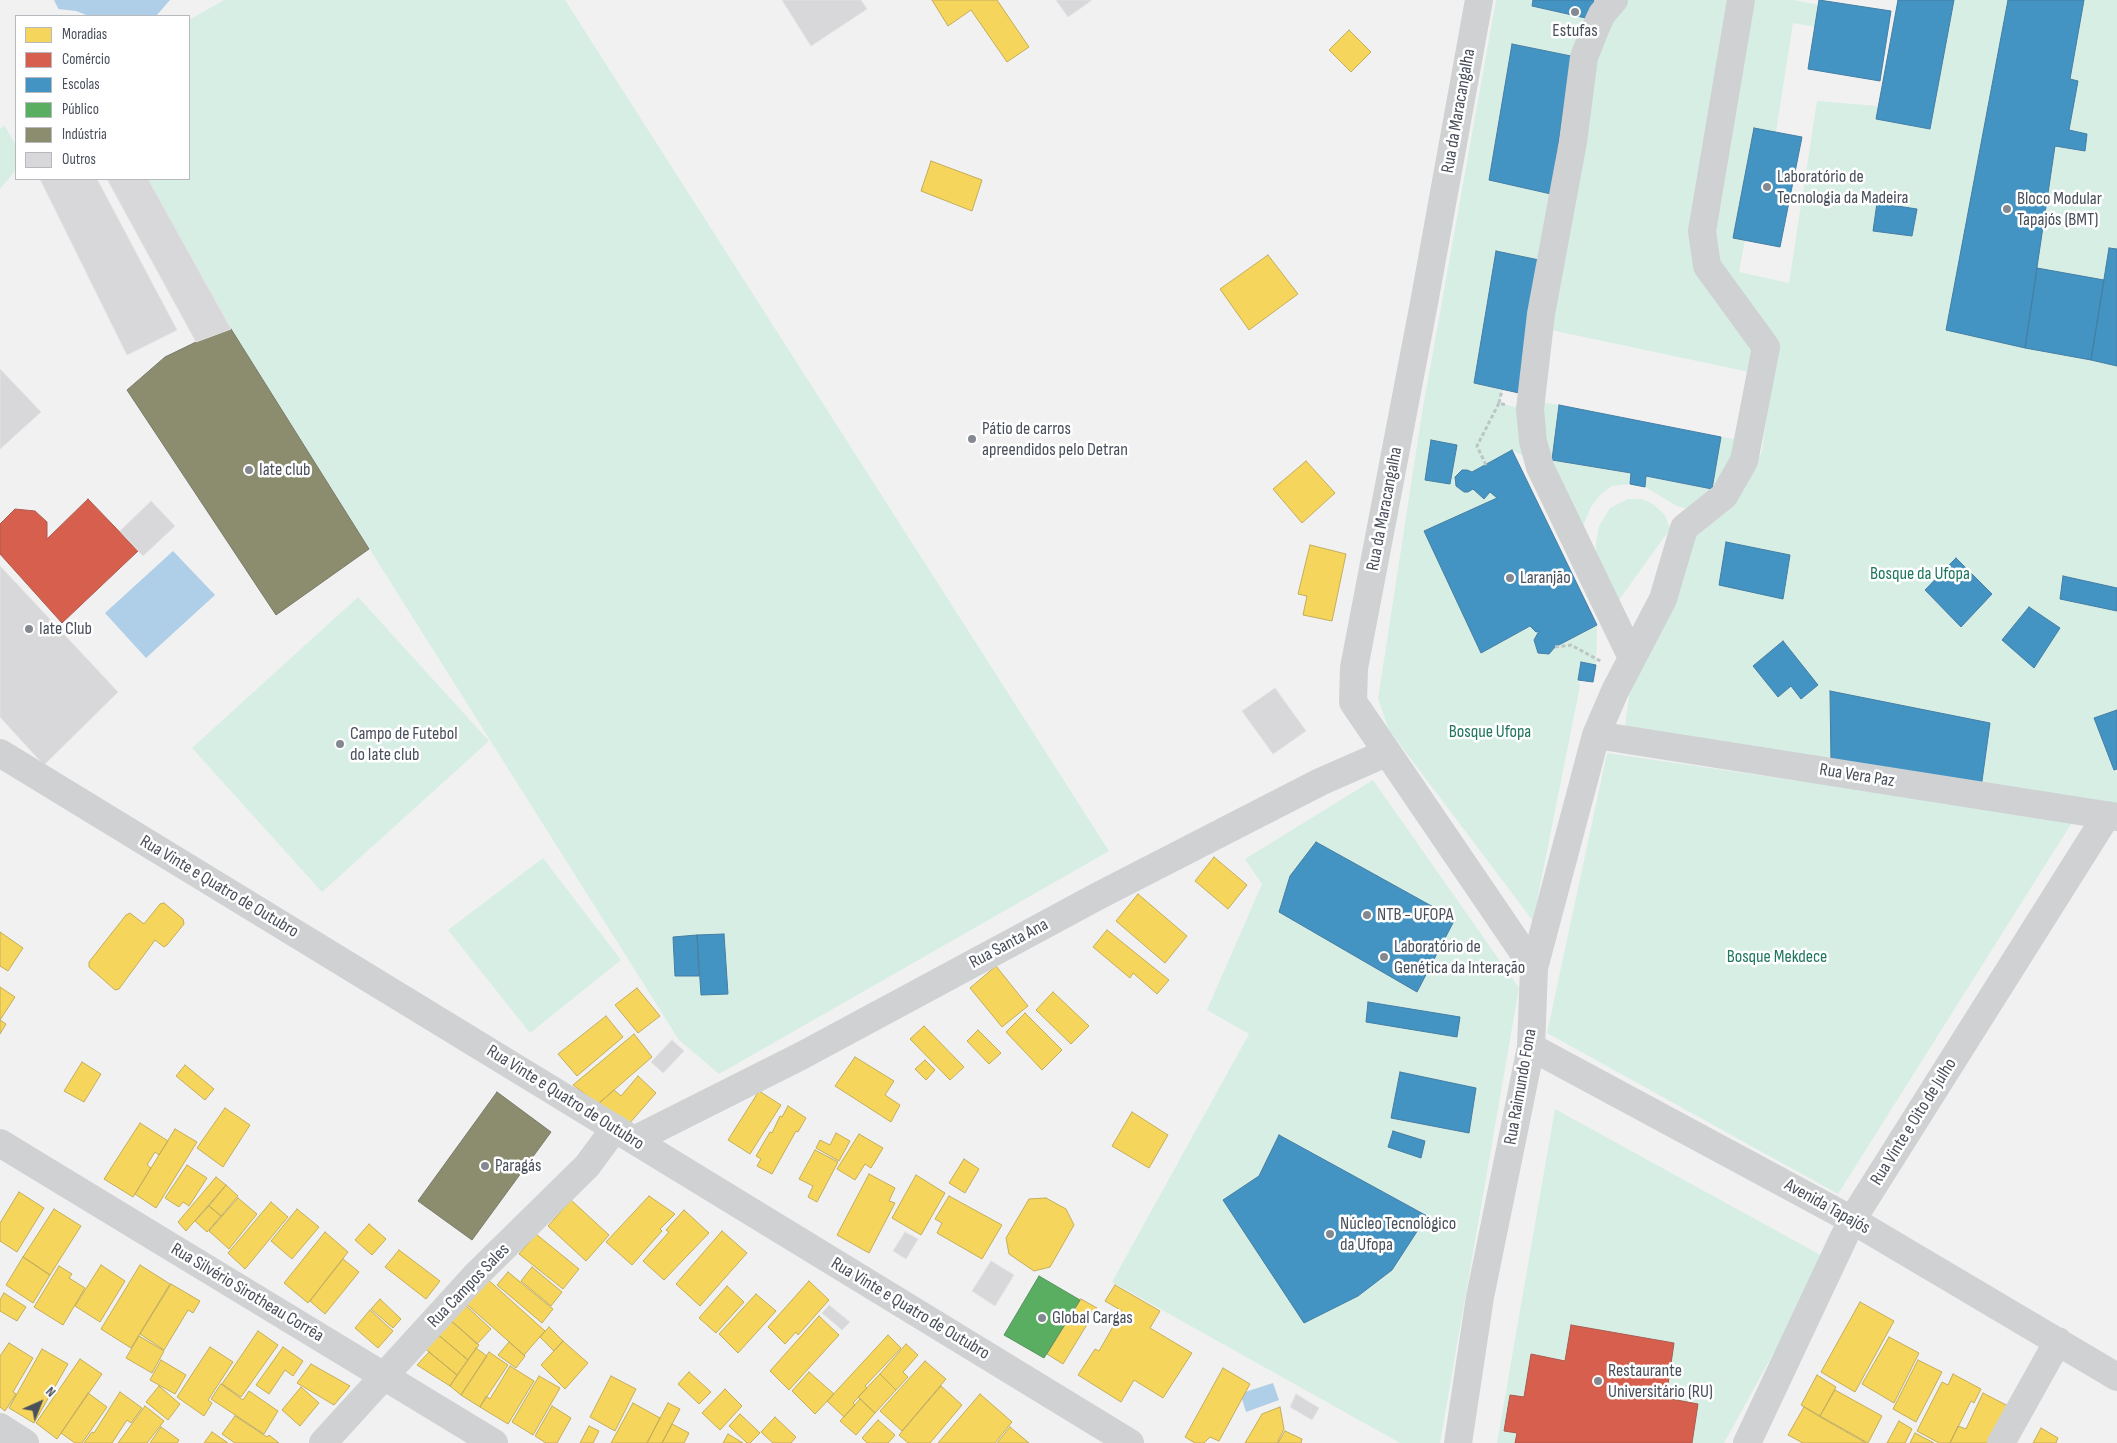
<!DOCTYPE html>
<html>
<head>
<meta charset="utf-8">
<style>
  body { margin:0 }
  #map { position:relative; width:2117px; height:1443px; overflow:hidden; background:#f1f1f1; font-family:"Sofia Sans Condensed",sans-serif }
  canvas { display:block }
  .legend { position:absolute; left:15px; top:15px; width:175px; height:165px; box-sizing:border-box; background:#fff; border:1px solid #b6b9bd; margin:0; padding:6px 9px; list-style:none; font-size:15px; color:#494f5b }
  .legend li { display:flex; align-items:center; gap:10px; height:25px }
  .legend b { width:25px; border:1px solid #b6b9bd }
  .north { position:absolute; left:15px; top:1378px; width:50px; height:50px; -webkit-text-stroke:4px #fff; paint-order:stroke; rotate:44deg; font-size:14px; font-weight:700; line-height:20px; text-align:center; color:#494f5b }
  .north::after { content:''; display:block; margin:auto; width:18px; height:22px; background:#494f5b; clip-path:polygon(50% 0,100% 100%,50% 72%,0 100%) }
</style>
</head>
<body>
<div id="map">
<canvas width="2117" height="1443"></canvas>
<ul class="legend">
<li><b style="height:14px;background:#f6d55c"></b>Moradias</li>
<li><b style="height:14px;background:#d6604d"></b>Comércio</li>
<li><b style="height:14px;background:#4393c3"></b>Escolas</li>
<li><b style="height:14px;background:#5aae61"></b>Público</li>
<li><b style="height:14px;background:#8c8c6e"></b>Indústria</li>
<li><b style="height:14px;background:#d8d8da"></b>Outros</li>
</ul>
<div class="north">N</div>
</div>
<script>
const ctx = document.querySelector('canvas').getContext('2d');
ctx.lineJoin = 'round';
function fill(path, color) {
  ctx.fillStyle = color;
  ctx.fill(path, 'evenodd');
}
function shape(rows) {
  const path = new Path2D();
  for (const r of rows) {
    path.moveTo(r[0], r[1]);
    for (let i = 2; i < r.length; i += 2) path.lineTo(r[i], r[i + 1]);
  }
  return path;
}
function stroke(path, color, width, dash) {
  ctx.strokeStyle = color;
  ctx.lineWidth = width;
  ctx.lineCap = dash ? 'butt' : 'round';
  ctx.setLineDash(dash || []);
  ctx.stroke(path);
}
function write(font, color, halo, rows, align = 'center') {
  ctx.font = font + ' "Sofia Sans Condensed",sans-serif';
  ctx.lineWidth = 5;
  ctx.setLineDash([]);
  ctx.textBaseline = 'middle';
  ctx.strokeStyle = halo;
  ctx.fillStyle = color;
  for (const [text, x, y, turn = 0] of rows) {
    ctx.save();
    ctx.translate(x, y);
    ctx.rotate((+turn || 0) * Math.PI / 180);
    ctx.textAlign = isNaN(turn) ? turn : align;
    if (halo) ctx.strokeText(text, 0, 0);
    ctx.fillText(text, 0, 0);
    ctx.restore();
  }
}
fill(shape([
  [224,0,565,0,1109,851,719,1074,679,1040,231,329,148,179,189,179,189,20],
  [1496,0,1533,0,1590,19,1571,56,1512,44,1489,179,1551,194,1539,260,1496,252,1474,383,1502,390,1499,403,1523,409,1524,456,1512,450,1472,472,1467,470,1458,473,1454,482,1456,486,1464,492,1468,492,1473,489,1484,499,1490,492,1497,498,1424,531,1481,652,1530,626,1536,631,1539,631,1534,640,1538,653,1549,654,1555,647,1597,625,1596,665,1581,662,1578,680,1580,686,1533,921,1389,730,1378,699,1422,413],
  [1627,0,1736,0,1695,231,1756,345,1749,372,1551,330,1593,58,1604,29],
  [1750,0,1793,0,1831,7,1828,29,1793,23,1773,151,1762,149,1739,272,1789,283,1817,101,1878,106,1876,119,1930,129,1954,0,2117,0,2117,805,1625,727,1638,627,1693,539,1734,506,1762,451,1775,346,1713,261,1709,230],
  [4,125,16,145,16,170,0,189,0,129],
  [1540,402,1559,405,1553,460,1631,473,1630,484,1612,486,1600,495,1591,507,1580,533,1564,500,1552,460],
  [1721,437,1735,439,1733,459,1712,489,1689,509,1677,506,1645,487,1646,476,1712,489],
  [1628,499,1642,499,1653,504,1665,515,1670,529,1619,600,1596,557,1596,543,1599,526,1610,508],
  [358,597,489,741,322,892,192,748],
  [1607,753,2073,821,1838,1194,1547,1033],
  [1373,780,1519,988,1440,1443,1400,1443,1112,1282,1249,1034,1207,1010,1262,884,1245,859],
  [543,858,621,960,530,1033,448,930],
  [1555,1109,1826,1258,1724,1443,1497,1443]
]), '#d7eee5');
fill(shape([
  [0,0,170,0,156,16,89,16,76,11,40,7,16,16],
  [173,551,215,595,146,658,105,613],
  [1273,1383,1279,1400,1246,1412,1242,1399,1245,1392]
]), '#afcfe8');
fill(shape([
  [0,0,54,0,60,12,40,10,28,16,16,16,16,22,0,30]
]), '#f1f1f1');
const homes = shape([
  [932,0,997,0,1029,47,1007,62,971,10,948,26,932,0],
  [1349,30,1371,52,1351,72,1329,50,1349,30],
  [931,161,982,180,972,211,921,191,931,161],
  [1268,255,1298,294,1249,330,1220,289,1268,255],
  [1306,461,1335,493,1302,523,1273,489,1306,461],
  [1310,545,1346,554,1332,621,1303,615,1307,596,1298,594,1310,545],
  [1214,857,1247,885,1228,909,1195,881,1214,857],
  [1138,894,1187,936,1165,963,1116,921,1138,894],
  [164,903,183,919,184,924,167,945,164,947,155,940,119,989,115,990,89,967,89,962,126,915,130,913,144,924,160,904,164,903],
  [1107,930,1169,980,1157,994,1133,973,1130,978,1093,947,1107,930],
  [0,932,23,948,8,971,0,966,0,932],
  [996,966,1028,1006,1002,1027,970,988,996,966],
  [0,987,15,997,0,1020,6,1024,0,1034,0,987],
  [637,988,660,1016,638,1033,615,1005,637,988],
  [1053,992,1089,1026,1071,1044,1036,1010,1053,992],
  [1025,1013,1062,1050,1042,1070,1006,1032,1025,1013],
  [606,1016,623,1037,577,1076,558,1054,606,1016],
  [924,1026,964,1067,950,1080,910,1039,924,1026],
  [978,1030,1001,1053,989,1064,967,1041,978,1030],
  [634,1034,652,1057,598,1104,573,1085,634,1034],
  [855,1057,894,1081,885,1095,900,1105,891,1122,835,1086,855,1057],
  [925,1060,935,1070,926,1080,915,1069,925,1060],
  [82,1062,101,1074,84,1102,64,1091,82,1062],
  [185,1065,214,1089,205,1100,176,1076,185,1065],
  [638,1076,656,1093,628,1125,598,1104,614,1090,621,1096,638,1076],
  [759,1091,781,1105,750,1154,728,1140,759,1091],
  [788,1106,806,1118,798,1132,796,1131,772,1174,757,1166,761,1159,756,1156,770,1132,772,1133,780,1116,782,1117,788,1106],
  [225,1108,250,1125,223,1167,197,1148,225,1108],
  [1132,1112,1168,1135,1149,1168,1112,1146,1132,1112],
  [140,1123,168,1141,159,1155,155,1152,147,1165,151,1168,133,1197,104,1179,140,1123],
  [175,1129,197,1142,156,1208,135,1194,175,1129],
  [836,1133,850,1141,839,1161,816,1148,820,1140,830,1145,836,1133],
  [859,1134,883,1148,871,1168,865,1164,855,1180,837,1169,859,1134],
  [815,1150,838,1162,817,1202,808,1197,813,1186,799,1179,815,1150],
  [964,1159,979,1169,965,1193,949,1183,964,1159],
  [187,1165,207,1178,189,1206,183,1202,179,1207,165,1198,187,1165],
  [869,1174,895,1188,889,1201,895,1203,869,1253,837,1235,869,1174],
  [916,1175,945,1193,921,1235,892,1218,916,1175],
  [216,1177,226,1185,186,1231,178,1222,216,1177],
  [226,1185,238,1196,221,1216,209,1206,226,1185],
  [19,1192,44,1208,17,1252,0,1241,0,1223,19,1192],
  [649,1196,675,1214,660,1229,662,1231,632,1265,606,1242,649,1196],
  [949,1196,1002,1225,982,1259,937,1233,942,1223,935,1219,949,1196],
  [238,1198,257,1214,229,1249,209,1231,238,1198],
  [1046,1198,1066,1209,1074,1225,1050,1267,1034,1271,1009,1254,1006,1238,1029,1199,1046,1198],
  [571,1200,609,1235,586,1261,548,1226,571,1200],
  [271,1202,288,1217,245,1269,228,1253,271,1202],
  [209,1206,221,1216,207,1232,195,1221,209,1206],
  [54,1209,81,1226,50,1275,23,1257,54,1209],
  [297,1209,319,1227,292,1259,271,1241,297,1209],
  [684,1210,709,1233,664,1280,643,1261,669,1232,666,1230,684,1210],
  [369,1224,386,1239,372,1255,355,1240,369,1224],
  [722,1231,747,1253,700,1306,676,1284,722,1231],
  [325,1232,348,1252,308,1303,284,1283,325,1232],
  [536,1234,579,1269,563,1289,519,1254,536,1234],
  [399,1250,440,1281,426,1299,385,1267,399,1250],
  [23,1257,50,1275,33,1303,6,1285,23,1257],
  [343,1259,359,1272,325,1314,310,1301,343,1259],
  [101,1265,125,1281,100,1322,75,1306,101,1265],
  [140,1265,170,1284,131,1348,101,1329,140,1265],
  [59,1266,72,1274,69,1278,85,1288,63,1325,34,1307,59,1266],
  [532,1267,562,1292,551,1306,521,1281,532,1267],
  [508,1272,553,1309,542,1323,497,1285,508,1272],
  [485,1277,545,1331,524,1355,463,1301,485,1277],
  [809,1281,829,1300,798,1335,796,1332,785,1344,768,1327,809,1281],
  [171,1284,200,1301,193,1313,188,1310,164,1350,140,1334,171,1284],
  [1115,1285,1160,1311,1150,1328,1192,1353,1163,1398,1134,1380,1121,1402,1078,1375,1095,1349,1099,1351,1122,1311,1105,1301,1115,1285],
  [727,1286,744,1302,716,1333,699,1318,727,1286],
  [4,1293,26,1307,17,1321,0,1311,0,1300,4,1293],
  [756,1294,776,1311,738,1353,719,1334,756,1294],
  [380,1299,401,1319,393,1328,371,1309,380,1299],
  [1081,1299,1097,1308,1063,1364,1047,1354,1081,1299],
  [462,1302,491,1329,477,1344,448,1318,462,1302],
  [1860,1302,1894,1321,1855,1392,1821,1372,1860,1302],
  [370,1310,393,1331,378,1348,355,1328,370,1310],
  [819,1316,839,1335,789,1390,770,1371,819,1316],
  [448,1318,479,1345,468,1360,435,1332,448,1318],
  [549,1327,563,1341,554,1351,540,1337,549,1327],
  [258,1331,278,1345,241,1397,222,1384,258,1331],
  [436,1333,468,1360,457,1375,423,1347,436,1333],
  [888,1335,901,1348,865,1386,867,1388,853,1403,855,1405,844,1417,827,1401,888,1335],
  [139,1336,164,1351,152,1373,126,1358,139,1336],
  [1889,1337,1919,1353,1894,1403,1862,1384,1889,1337],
  [563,1341,588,1363,565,1389,541,1365,563,1341],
  [509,1342,525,1356,516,1368,498,1355,509,1342],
  [9,1343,33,1358,13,1392,16,1394,5,1411,0,1407,0,1356,9,1343],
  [906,1344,918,1355,903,1372,908,1377,896,1390,880,1374,906,1344],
  [210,1347,233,1362,208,1400,212,1403,204,1416,177,1397,210,1347],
  [283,1347,303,1361,293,1376,285,1370,269,1394,256,1385,283,1347],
  [476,1348,487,1356,461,1395,450,1386,476,1348],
  [42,1349,68,1364,34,1423,9,1408,42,1349],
  [429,1352,457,1375,450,1386,417,1365,429,1352],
  [489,1352,508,1365,480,1407,461,1395,489,1352],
  [80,1359,102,1374,57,1439,36,1423,80,1359],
  [161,1360,186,1375,175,1394,150,1380,161,1360],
  [1918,1360,1942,1372,1916,1422,1893,1409,1918,1360],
  [925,1361,946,1379,902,1431,880,1411,925,1361],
  [311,1364,350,1386,334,1405,297,1383,311,1364],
  [510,1366,534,1381,508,1424,480,1407,486,1396,490,1399,510,1366],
  [1223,1368,1250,1384,1219,1441,1210,1437,1204,1443,1195,1443,1185,1437,1223,1368],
  [689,1372,711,1392,699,1404,678,1384,689,1372],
  [809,1372,834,1394,815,1414,792,1391,809,1372],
  [880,1374,896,1390,875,1413,858,1397,880,1374],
  [1953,1374,1981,1389,1974,1403,1971,1401,1950,1443,1939,1443,1917,1431,1942,1382,1948,1385,1953,1374],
  [1817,1375,1836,1387,1820,1416,1801,1405,1817,1375],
  [539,1376,560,1388,533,1435,512,1422,539,1376],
  [611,1376,636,1389,615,1431,590,1417,611,1376],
  [221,1384,243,1400,249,1391,278,1411,264,1434,211,1399,221,1384],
  [159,1386,180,1404,168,1420,146,1402,159,1386],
  [941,1386,962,1405,930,1443,908,1443,899,1435,941,1386],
  [301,1387,319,1403,300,1426,282,1410,301,1387],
  [725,1389,742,1406,720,1430,702,1413,725,1389],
  [1835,1390,1882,1416,1868,1443,1820,1416,1835,1390],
  [120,1392,142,1408,131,1423,127,1420,112,1443,84,1443,92,1432,94,1433,120,1392],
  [88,1393,107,1407,82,1443,75,1443,61,1433,88,1393],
  [1983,1393,2012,1408,1994,1443,1950,1443,1958,1426,1966,1429,1983,1393],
  [980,1394,1012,1422,995,1443,938,1443,980,1394],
  [860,1399,875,1413,856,1435,840,1421,860,1399],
  [633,1403,660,1418,647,1443,611,1443,633,1403],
  [668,1403,680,1409,662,1443,647,1443,668,1403],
  [145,1406,164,1421,147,1443,118,1443,145,1406],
  [552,1406,571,1418,557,1443,546,1443,535,1436,552,1406],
  [1280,1407,1284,1429,1277,1443,1245,1443,1262,1414,1280,1407],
  [1804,1407,1822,1418,1866,1443,1803,1443,1788,1435,1804,1407],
  [740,1414,760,1433,750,1443,747,1443,729,1426,740,1414],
  [235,1416,267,1437,269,1435,279,1443,235,1443,222,1434,235,1416],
  [775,1417,796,1437,791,1443,773,1443,761,1432,775,1417],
  [878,1420,895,1435,888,1443,867,1443,862,1438,878,1420],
  [1899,1421,1912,1429,1905,1443,1887,1443,1899,1421],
  [672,1424,689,1433,684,1443,662,1443,672,1424],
  [589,1426,599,1431,593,1443,580,1443,589,1426],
  [161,1427,179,1440,177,1443,150,1443,161,1427],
  [1010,1427,1029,1443,997,1443,1010,1427],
  [2041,1428,2058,1438,2056,1443,2033,1443,2041,1428],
  [1285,1431,1302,1439,1301,1443,1278,1443,1285,1431],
  [212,1432,228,1443,204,1443,212,1432],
  [1915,1433,1934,1443,1910,1443,1915,1433],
  [728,1434,743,1443,723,1443,728,1434]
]);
fill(homes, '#f6d55c');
stroke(homes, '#c2ad5c', 1);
const shops = shape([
  [88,499,138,551,62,623,0,554,0,524,15,509,35,511,47,522,47,539,88,499],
  [1571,1325,1674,1343,1666,1398,1698,1404,1692,1443,1515,1443,1517,1433,1504,1431,1510,1395,1524,1397,1531,1354,1565,1361,1571,1325]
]);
fill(shops, '#d6604d');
stroke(shops, '#ac5b51', 1);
const schools = shape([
  [1533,0,1594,0,1590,19,1532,6,1533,0],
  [1819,0,1891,11,1880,81,1808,69,1819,0],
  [1898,0,1954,0,1930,129,1876,119,1898,0],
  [2008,0,2084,0,2070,79,2078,81,2069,130,2087,134,2085,151,2055,146,2025,348,1946,330,2008,0],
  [1512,44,1571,56,1551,194,1489,180,1512,44],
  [1754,128,1802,137,1780,247,1733,238,1754,128],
  [1877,203,1917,209,1912,236,1873,231,1877,203],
  [2109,248,2117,249,2117,366,2091,360,2109,248],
  [1496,251,1539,260,1519,393,1474,383,1496,251],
  [2037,268,2104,280,2091,360,2025,348,2037,268],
  [1559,405,1721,437,1712,489,1646,476,1645,487,1630,484,1631,473,1552,460,1559,405],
  [1431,440,1457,445,1450,484,1425,480,1431,440],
  [1512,450,1597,625,1555,647,1549,654,1538,653,1534,640,1539,631,1536,632,1530,626,1481,653,1424,531,1497,498,1490,492,1484,499,1473,489,1468,492,1464,492,1456,486,1455,477,1462,470,1467,470,1472,472,1512,450],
  [1726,542,1790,555,1783,599,1719,585,1726,542],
  [1956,558,1992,594,1961,627,1925,590,1956,558],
  [2063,576,2117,588,2117,611,2060,599,2063,576],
  [2029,607,2060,628,2034,668,2002,640,2029,607],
  [1783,641,1818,685,1801,699,1791,686,1778,697,1753,666,1783,641],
  [1581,662,1596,665,1593,682,1578,680,1581,662],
  [1830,691,1990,723,1981,788,1831,762,1830,691],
  [2117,710,2117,769,2114,770,2094,718,2117,710],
  [1316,842,1455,919,1417,992,1279,912,1290,876,1316,842],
  [724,934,728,994,701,995,697,935,724,934],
  [697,935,699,976,675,976,673,937,697,935],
  [1368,1002,1460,1017,1457,1037,1366,1022,1368,1002],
  [1400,1072,1476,1088,1469,1133,1391,1118,1400,1072],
  [1393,1131,1425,1141,1421,1158,1388,1147,1393,1131],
  [1279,1135,1427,1216,1392,1270,1358,1296,1304,1323,1223,1200,1259,1176,1279,1135]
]);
fill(schools, '#4393c3');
stroke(schools, '#457fa4', 1);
const public = shape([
  [1039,1276,1080,1300,1044,1358,1004,1335,1039,1276]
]);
fill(public, '#5aae61');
stroke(public, '#55925f', 1);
const industry = shape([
  [231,329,369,549,276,615,127,390,165,357,196,342,231,329],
  [497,1092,551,1132,472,1240,418,1201,497,1092]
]);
fill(industry, '#8c8c6e');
stroke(industry, '#787a68', 1);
const building = shape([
  [782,0,861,0,867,9,811,46,782,0],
  [1056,0,1092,0,1068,17,1056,0],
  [40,179,97,179,177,330,127,355,40,179],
  [107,179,148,179,231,329,196,342,107,179],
  [0,369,41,412,0,449,0,369],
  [151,501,175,526,143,556,120,531,151,501],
  [0,566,118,692,44,765,0,717,0,566],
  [1275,688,1306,731,1273,754,1242,711,1275,688],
  [672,1040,684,1051,663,1073,651,1062,672,1040],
  [905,1232,918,1239,906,1259,893,1251,905,1232],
  [991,1261,1014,1275,995,1306,972,1291,991,1261],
  [829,1305,850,1322,842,1330,822,1313,829,1305],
  [1296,1394,1319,1408,1312,1420,1290,1407,1296,1394]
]);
fill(building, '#d8d8da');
stroke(building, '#e2e2e3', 1);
stroke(shape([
  [1499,403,1502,390],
  [1486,465,1477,446,1499,403,1506,405],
  [1555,647,1571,645,1602,662]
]), '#bbc6c5', 3, [4, 2.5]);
stroke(shape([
  [1479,0,1424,303,1354,668,1353,702,1534,968],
  [1614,0,1602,14,1596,27,1584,57,1573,142,1541,314,1530,409,1533,441,1540,467,1632,658],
  [1596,735,2117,817],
  [0,753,1130,1443],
  [1531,1047,1852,1220,2117,1377],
  [634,1140,801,1056,1100,895,1320,782,1386,753],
  [0,1143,494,1443],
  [0,1427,25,1443],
  [323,1443,477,1274,587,1166,615,1128],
  [1458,1443,1480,1297,1531,1047,1534,968,1596,735,1615,691,1663,599,1684,528,1724,496,1744,461,1766,347,1707,266,1702,231,1741,0],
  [1747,1443,1852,1220,2107,815],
  [2001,1443,2058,1341]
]), '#cfd1d3', 28);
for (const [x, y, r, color] of [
  [1575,12,5,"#848890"],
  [1767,187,5,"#848890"],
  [2007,209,5,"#848890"],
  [972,439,5,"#848890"],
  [249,470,5,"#848890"],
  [1510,578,5,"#848890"],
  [29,629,5,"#848890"],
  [340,744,5,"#848890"],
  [1367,915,5,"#848890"],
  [1384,957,5,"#848890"],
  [485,1166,5,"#848890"],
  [1330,1234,5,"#848890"],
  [1042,1318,5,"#848890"],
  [1598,1381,5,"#848890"]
]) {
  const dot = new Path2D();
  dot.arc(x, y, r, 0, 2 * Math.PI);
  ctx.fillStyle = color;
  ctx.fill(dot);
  stroke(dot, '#fff', 2);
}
write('18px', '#494f5b', '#fff', [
  ["Estufas",1575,31,"center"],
  ["Laboratório de",1777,177],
  ["Tecnologia da Madeira",1777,198],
  ["Bloco Modular",2017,199],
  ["Tapajós (BMT)",2017,220],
  ["Pátio de carros",982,429],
  ["apreendidos pelo Detran",982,450],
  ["Iate club",259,470],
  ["Laranjão",1520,578],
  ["Iate Club",39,629],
  ["Campo de Futebol",350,734],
  ["do Iate club",350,755],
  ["NTB - UFOPA",1377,915],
  ["Laboratório de",1394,947],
  ["Genética da Interação",1394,968],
  ["Paragás",495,1166],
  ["Núcleo Tecnológico",1340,1224],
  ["da Ufopa",1340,1245],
  ["Global Cargas",1052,1318],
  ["Restaurante",1608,1371],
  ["Universitário (RU)",1608,1392]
], 'left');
write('18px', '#494f5b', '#fff', [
  ["Rua da Maracangalha",1459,111,-80],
  ["Rua da Maracangalha",1385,509,-79],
  ["Rua Vera Paz",1857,776,9],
  ["Rua Vinte e Quatro de Outubro",219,887,31],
  ["Rua Santa Ana",1009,944,-28],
  ["Rua Raimundo Fona",1521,1087,-80],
  ["Rua Vinte e Quatro de Outubro",565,1098,32],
  ["Rua Vinte e Oito de Julho",1914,1122,-58],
  ["Avenida Tapajós",1827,1207,29],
  ["Rua Campos Sales",469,1286,-46],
  ["Rua Silvério Sirotheau Corrêa",247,1293,31],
  ["Rua Vinte e Quatro de Outubro",910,1309,31]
]);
write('18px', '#20775e', '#fff', [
  ["Bosque da Ufopa",1920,574],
  ["Bosque Ufopa",1490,732],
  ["Bosque Mekdece",1777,957]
]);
</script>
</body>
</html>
